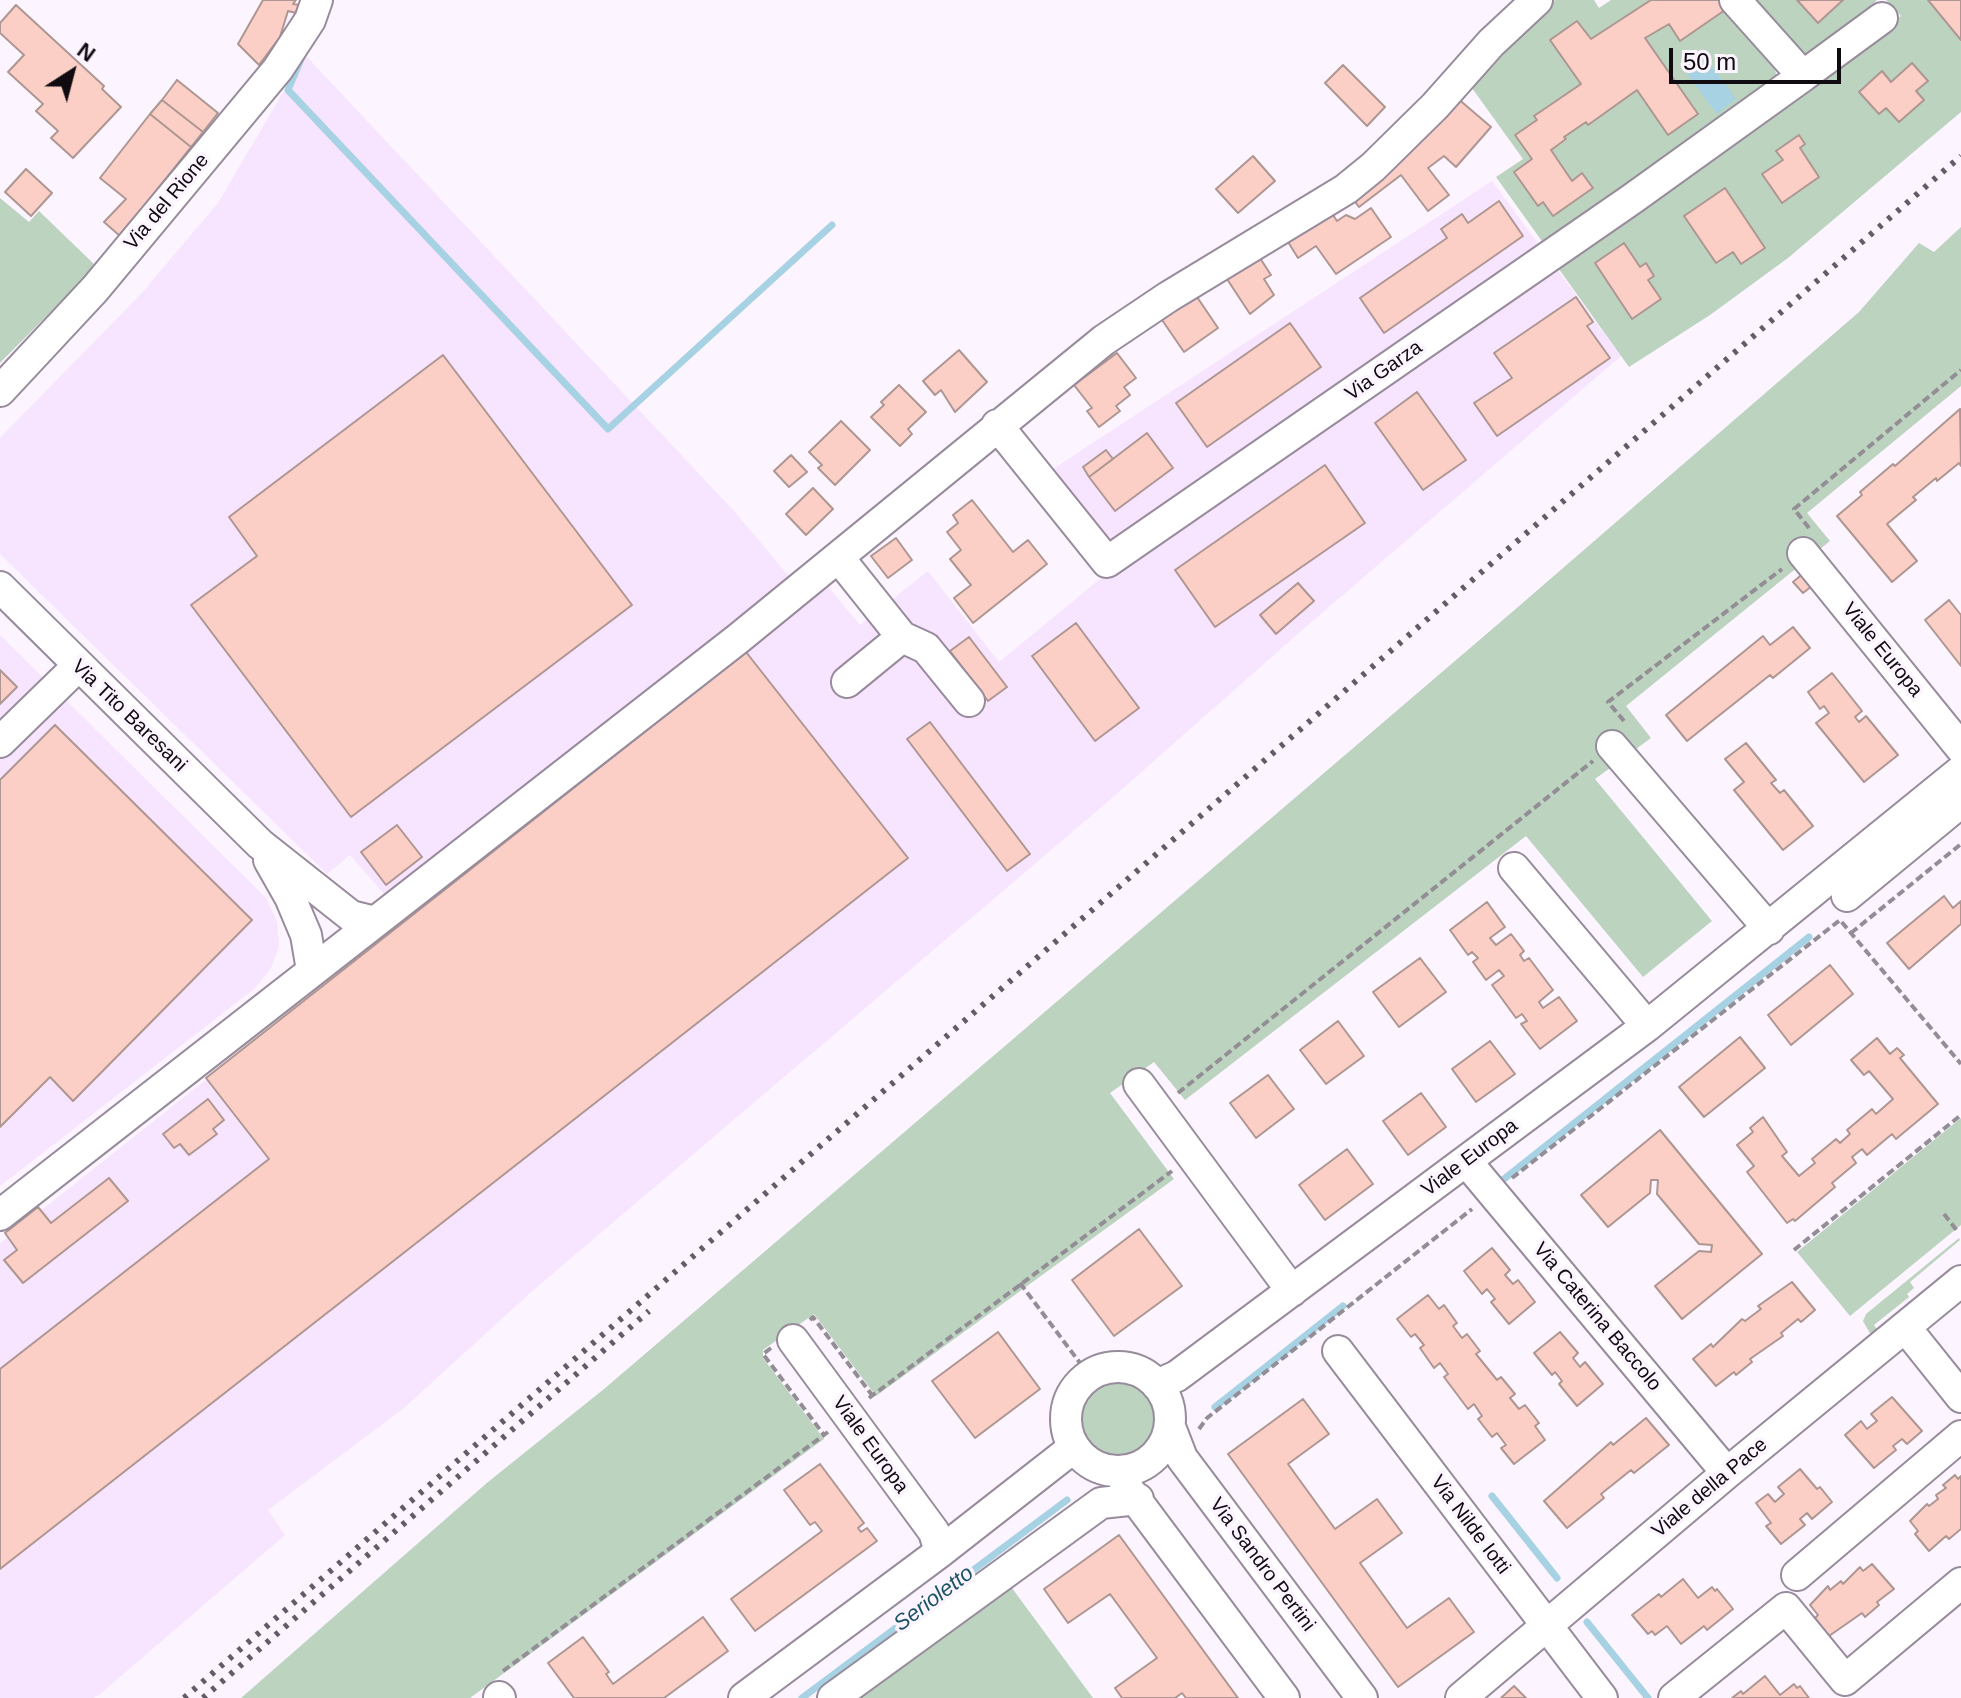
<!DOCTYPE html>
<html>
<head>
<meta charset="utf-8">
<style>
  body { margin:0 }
  #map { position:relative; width:1961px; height:1698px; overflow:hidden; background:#fcf4ff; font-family:Helvetica,sans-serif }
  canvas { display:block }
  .north { position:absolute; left:32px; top:32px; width:80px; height:80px; -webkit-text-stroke:6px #fcf4ff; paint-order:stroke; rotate:36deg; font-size:22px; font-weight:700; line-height:32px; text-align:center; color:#0f0b11 }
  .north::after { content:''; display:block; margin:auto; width:28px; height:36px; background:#0f0b11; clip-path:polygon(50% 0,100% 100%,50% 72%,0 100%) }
  .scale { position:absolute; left:1669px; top:48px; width:172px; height:36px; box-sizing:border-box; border:4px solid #0f0b11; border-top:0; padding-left:10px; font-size:24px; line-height:28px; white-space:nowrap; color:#0f0b11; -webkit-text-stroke:6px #fcf4ff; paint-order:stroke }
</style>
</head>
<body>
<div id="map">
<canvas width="1961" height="1698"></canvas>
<div class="north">N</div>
<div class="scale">50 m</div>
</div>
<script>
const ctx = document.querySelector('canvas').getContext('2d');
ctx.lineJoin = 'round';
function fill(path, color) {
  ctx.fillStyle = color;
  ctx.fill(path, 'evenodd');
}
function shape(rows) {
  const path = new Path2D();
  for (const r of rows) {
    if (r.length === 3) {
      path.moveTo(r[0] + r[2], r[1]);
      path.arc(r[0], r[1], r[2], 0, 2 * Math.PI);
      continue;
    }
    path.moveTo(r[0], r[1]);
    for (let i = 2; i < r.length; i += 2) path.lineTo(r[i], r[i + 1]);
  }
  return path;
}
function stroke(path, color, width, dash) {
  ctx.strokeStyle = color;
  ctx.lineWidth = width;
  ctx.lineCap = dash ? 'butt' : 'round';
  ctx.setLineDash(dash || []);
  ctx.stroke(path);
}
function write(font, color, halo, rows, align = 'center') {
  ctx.font = font + ' Helvetica,sans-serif';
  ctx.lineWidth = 7;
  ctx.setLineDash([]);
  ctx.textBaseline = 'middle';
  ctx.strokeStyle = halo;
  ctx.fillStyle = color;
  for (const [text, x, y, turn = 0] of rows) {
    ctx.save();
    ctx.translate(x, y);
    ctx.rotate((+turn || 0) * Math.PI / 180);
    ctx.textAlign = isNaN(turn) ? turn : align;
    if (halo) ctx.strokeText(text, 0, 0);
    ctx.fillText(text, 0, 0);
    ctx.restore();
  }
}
fill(shape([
  [305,55,733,510,788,575,759,610,691,665,384,894,350,855,327,874,0,554,0,438,141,294,218,203],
  [1492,181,1621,356,1309,624,1104,805,530,1293,404,1408,268,1510,285,1535,99,1695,93,1698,0,1698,0,1243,746,652,824,582,860,625,928,571,999,662,1111,570,1047,473],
  [0,635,266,898,277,922,279,946,271,968,254,989,0,1186]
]), '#f7e4fe');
fill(shape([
  [1555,0,1594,0,1599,8,1611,0,1653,0,1591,39,1577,21,1550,40,1581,84,1535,116,1537,120,1515,134,1532,159,1514,172,1537,205,1543,202,1553,216,1592,188,1582,174,1572,181,1551,150,1566,140,1564,137,1637,90,1668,134,1645,38,1669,24,1681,41,1727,6,1774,67,1777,76,1776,86,1549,251,1496,177,1523,159,1472,88],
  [1746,0,1877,0,1809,59],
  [1886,0,1961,0,1961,112,1788,258,1710,315,1629,367,1556,265,1816,85,1901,16],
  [0,198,29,222,39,211,96,266,0,363],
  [1961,227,1961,386,1807,513,1830,541,1626,706,1651,738,1595,779,1712,921,1643,977,1526,836,1185,1100,1154,1062,1110,1093,1174,1179,876,1396,814,1314,763,1350,763,1358,824,1439,470,1698,241,1698,488,1482,604,1389,1511,613,1859,312,1919,243,1934,252],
  [1961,1118,1961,1225,1850,1316,1797,1252],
  [1959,1238,1960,1240,1910,1282,1914,1288,1907,1294,1909,1297,1874,1325,1879,1332,1872,1337,1863,1321,1866,1314],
  [1118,1419,44],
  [1006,1580,1093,1698,845,1698]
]), '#bcd3bf');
fill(shape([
  [1707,59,1736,99,1717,114,1687,74]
]), '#a7d2e3');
stroke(shape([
  [302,57,288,90,608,429,832,225],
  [1504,1179,1809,937],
  [1215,1407,1343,1306],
  [1492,1496,1557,1578],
  [1587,1622,1648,1698],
  [802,1698,1067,1500]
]), '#a7d2e3', 7);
const building = shape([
  [263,0,296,0,293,4,299,5,296,13,288,11,280,37,259,65,238,44,263,0],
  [1651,0,1722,0,1725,10,1680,41,1669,24,1645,38,1698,114,1668,135,1637,90,1588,125,1586,122,1564,137,1566,139,1551,150,1572,181,1582,173,1593,188,1553,216,1543,202,1538,206,1514,172,1532,159,1515,135,1537,120,1534,116,1581,84,1550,40,1577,21,1591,39,1651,0],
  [1797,0,1843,0,1818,23,1797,0],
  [1928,0,1961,0,1961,40,1928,0],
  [16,5,104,86,102,89,121,107,73,158,51,138,58,131,36,111,43,104,8,72,24,55,0,33,0,23,16,5],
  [1912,63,1928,81,1916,91,1924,100,1899,122,1886,108,1879,114,1859,92,1882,71,1891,82,1912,63],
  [1343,65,1385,107,1367,126,1325,83,1343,65],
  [177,80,218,113,203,132,162,100,177,80],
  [1456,97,1491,127,1456,167,1444,156,1428,168,1449,195,1428,211,1401,175,1359,207,1350,195,1456,97],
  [162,100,203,132,191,147,150,114,162,100],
  [150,114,191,147,120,236,104,222,126,199,100,178,150,114],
  [1799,135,1805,144,1800,148,1819,177,1782,203,1762,174,1783,160,1776,151,1799,135],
  [1253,156,1275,181,1238,213,1216,189,1253,156],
  [26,169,52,193,31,216,5,192,26,169],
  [1725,188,1765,248,1741,264,1733,252,1716,263,1684,216,1725,188],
  [1499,201,1523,236,1384,333,1360,298,1447,238,1441,229,1462,214,1468,223,1499,201],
  [1371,208,1391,237,1336,274,1316,246,1298,258,1285,237,1329,209,1337,221,1346,215,1355,219,1371,208],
  [1624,243,1640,267,1646,263,1654,276,1648,280,1661,299,1632,319,1595,263,1624,243],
  [1258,255,1271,275,1264,279,1274,295,1250,314,1225,276,1258,255],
  [1195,294,1218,328,1184,352,1160,317,1195,294],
  [1576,297,1593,322,1587,326,1610,358,1497,436,1474,403,1512,378,1494,353,1576,297],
  [1290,323,1321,367,1207,447,1176,403,1290,323],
  [959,350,987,382,955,412,941,390,935,395,923,381,959,350],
  [1117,353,1136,378,1124,387,1130,395,1116,406,1120,411,1099,427,1087,411,1092,408,1074,385,1117,353],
  [443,355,632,605,351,817,191,605,257,556,229,517,443,355],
  [899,385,926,412,908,429,912,434,900,446,871,417,884,405,881,402,899,385],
  [1417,392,1466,460,1423,490,1375,423,1417,392],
  [1960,409,1961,466,1959,463,1937,481,1936,478,1913,497,1916,500,1887,524,1917,561,1892,582,1837,516,1862,495,1860,492,1893,464,1895,466,1960,409],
  [841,421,870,450,835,485,818,468,822,465,809,452,841,421],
  [1147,433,1173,468,1115,511,1089,477,1147,433],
  [1106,450,1113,459,1089,477,1083,467,1106,450],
  [791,455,807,472,789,487,774,471,791,455],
  [1325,465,1365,523,1215,627,1175,570,1325,465],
  [813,488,833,509,806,535,786,514,813,488],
  [972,500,1013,552,1028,540,1047,564,973,623,954,598,971,585,950,559,961,550,947,532,958,523,953,515,972,500],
  [896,538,912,560,888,578,871,556,896,538],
  [1806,571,1816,583,1803,593,1793,582,1806,571],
  [1298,583,1314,601,1276,634,1260,615,1298,583],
  [1949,600,1961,615,1961,666,1925,620,1949,600],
  [1076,623,1139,708,1095,741,1032,656,1076,623],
  [1793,627,1810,648,1773,678,1770,675,1687,741,1666,715,1763,636,1770,645,1793,627],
  [969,637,1007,687,988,701,950,651,969,637],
  [746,652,908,858,0,1569,0,1369,269,1159,206,1078,746,652],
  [0,670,17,687,0,704,0,670],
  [1832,673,1862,711,1855,717,1859,722,1866,716,1898,755,1864,782,1816,723,1829,713,1824,706,1820,709,1808,692,1832,673],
  [930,722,1030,854,1007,871,907,739,930,722],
  [55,725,252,920,73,1101,50,1077,0,1127,0,780,55,725],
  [1746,743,1776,780,1771,783,1780,793,1784,790,1813,826,1783,850,1734,790,1744,782,1725,759,1746,743],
  [397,825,422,857,386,885,361,852,397,825],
  [1944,896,1953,908,1961,901,1961,924,1909,969,1887,943,1944,896],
  [1487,902,1505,927,1490,938,1496,945,1511,934,1524,951,1520,955,1524,961,1529,958,1553,990,1539,1002,1543,1008,1559,997,1577,1021,1540,1049,1521,1024,1527,1021,1522,1014,1516,1018,1492,985,1504,976,1499,970,1486,980,1473,962,1478,958,1472,952,1468,955,1450,930,1487,902],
  [1420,958,1446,992,1399,1027,1373,992,1420,958],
  [1830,965,1853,994,1791,1045,1768,1015,1830,965],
  [1338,1021,1364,1056,1326,1084,1300,1050,1338,1021],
  [1740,1037,1765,1068,1704,1117,1679,1087,1740,1037],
  [1877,1038,1890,1054,1897,1048,1904,1055,1900,1058,1938,1104,1896,1139,1892,1134,1867,1155,1862,1149,1852,1157,1856,1163,1832,1183,1835,1187,1795,1221,1793,1219,1787,1223,1747,1172,1754,1166,1737,1145,1753,1132,1750,1128,1763,1117,1787,1152,1782,1156,1799,1176,1815,1163,1812,1159,1836,1139,1840,1143,1850,1134,1847,1130,1872,1109,1876,1114,1893,1099,1869,1071,1864,1075,1851,1060,1877,1038],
  [1490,1041,1515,1074,1476,1102,1452,1069,1490,1041],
  [1268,1075,1294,1109,1256,1138,1230,1103,1268,1075],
  [1421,1093,1446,1127,1408,1155,1383,1121,1421,1093],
  [208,1099,224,1120,213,1129,217,1134,189,1155,180,1144,174,1148,163,1134,208,1099],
  [1660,1130,1762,1254,1682,1319,1655,1286,1699,1251,1711,1252,1712,1245,1699,1244,1657,1194,1658,1180,1651,1180,1650,1193,1608,1227,1581,1195,1660,1130],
  [1347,1149,1373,1184,1325,1220,1299,1185,1347,1149],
  [109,1178,128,1201,23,1283,4,1260,17,1250,5,1233,38,1207,51,1223,109,1178],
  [1139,1229,1182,1286,1114,1336,1072,1280,1139,1229],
  [1492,1248,1510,1270,1505,1275,1513,1284,1518,1280,1535,1302,1509,1324,1491,1302,1495,1299,1487,1289,1482,1294,1464,1271,1492,1248],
  [1792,1282,1815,1310,1801,1322,1798,1319,1781,1333,1783,1336,1750,1359,1752,1362,1736,1375,1734,1372,1716,1386,1693,1359,1711,1344,1713,1347,1742,1319,1745,1321,1761,1309,1758,1306,1792,1282],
  [1428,1295,1439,1309,1444,1305,1457,1323,1453,1326,1462,1338,1467,1334,1480,1351,1476,1354,1497,1380,1501,1377,1515,1394,1510,1398,1519,1409,1525,1405,1539,1423,1535,1426,1545,1440,1514,1464,1501,1448,1506,1445,1497,1433,1492,1437,1478,1419,1482,1416,1474,1404,1468,1409,1444,1377,1448,1374,1440,1363,1434,1368,1420,1348,1424,1345,1415,1334,1411,1337,1397,1319,1428,1295],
  [998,1332,1040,1389,975,1438,932,1381,998,1332],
  [1560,1332,1578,1353,1573,1358,1580,1367,1585,1362,1603,1384,1577,1406,1559,1384,1562,1381,1555,1372,1552,1375,1534,1353,1560,1332],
  [1892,1397,1922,1431,1907,1444,1902,1439,1893,1446,1896,1450,1874,1468,1845,1435,1861,1421,1867,1429,1877,1421,1871,1414,1892,1397],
  [1303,1399,1329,1434,1288,1464,1335,1529,1377,1499,1402,1533,1360,1563,1407,1628,1449,1598,1474,1632,1398,1687,1228,1454,1303,1399],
  [1646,1418,1669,1445,1634,1473,1631,1470,1601,1494,1604,1498,1567,1528,1544,1501,1611,1442,1613,1445,1646,1418],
  [820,1464,864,1523,858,1528,861,1532,867,1528,877,1541,755,1631,731,1599,822,1531,815,1522,810,1525,784,1490,820,1464],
  [1800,1469,1817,1489,1820,1487,1832,1502,1812,1519,1807,1513,1800,1519,1805,1525,1781,1544,1766,1526,1771,1523,1756,1503,1768,1494,1775,1502,1784,1494,1778,1487,1800,1469],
  [1955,1475,1958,1479,1961,1476,1961,1529,1949,1539,1946,1536,1929,1551,1915,1534,1918,1531,1910,1521,1927,1504,1929,1506,1938,1499,1936,1495,1946,1488,1943,1485,1955,1475],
  [1119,1535,1238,1698,1186,1698,1182,1693,1175,1698,1122,1698,1115,1688,1157,1658,1110,1594,1068,1623,1044,1589,1119,1535],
  [1872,1564,1894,1589,1877,1602,1879,1605,1865,1617,1862,1613,1829,1636,1815,1618,1818,1615,1810,1605,1828,1586,1830,1590,1841,1581,1843,1584,1860,1567,1863,1571,1872,1564],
  [1683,1579,1698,1598,1712,1587,1715,1591,1717,1589,1733,1609,1707,1630,1704,1626,1681,1644,1667,1626,1655,1635,1652,1631,1648,1634,1632,1615,1659,1594,1661,1597,1683,1579],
  [703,1617,728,1651,664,1698,574,1698,548,1663,583,1637,609,1672,606,1674,613,1684,703,1617],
  [1765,1676,1780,1695,1794,1684,1797,1688,1800,1686,1809,1698,1732,1698,1741,1691,1743,1694,1765,1676],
  [1514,1686,1526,1698,1501,1698,1514,1686]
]);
fill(building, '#fbcfc6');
stroke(building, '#ae9692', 2);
const minor = shape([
  [1803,76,1882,18],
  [0,391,95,289,278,69,310,20,317,0],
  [997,425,1107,562,1632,199,1803,76,1735,0],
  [1803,553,1961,748],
  [839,558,902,637,926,648,969,701],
  [0,587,260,844,351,916,375,922],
  [847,682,902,637],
  [0,742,78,666],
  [1612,746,1769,929],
  [269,860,290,897,306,935,312,970],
  [1514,868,1647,1026],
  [1847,896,1961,802],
  [1139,1084,1292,1291],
  [1466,1161,1727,1473],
  [0,1215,739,638,1104,340,1168,297,1346,189,1373,167,1435,106,1491,43,1537,0],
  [1905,1327,1961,1397],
  [793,1340,934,1532,940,1552],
  [1338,1351,1602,1698],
  [1118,1419,52],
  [1157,1385,1177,1376,1647,1026,1961,771],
  [1170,1427,1182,1458,1362,1698],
  [1125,1485,1284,1698],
  [1797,1575,1961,1436],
  [499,1697,500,1698],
  [744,1698,940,1552,1073,1448],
  [833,1698,1101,1503,1138,1499],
  [1461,1698,1727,1473,1961,1281],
  [1674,1698,1786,1608,1845,1680,1961,1583]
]);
stroke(minor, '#978b9c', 34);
stroke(shape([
  [1809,528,1794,509,1961,370],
  [1624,721,1608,702,1782,569],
  [1851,933,1961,844],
  [1178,1093,1593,761],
  [1512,1178,1840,920,1961,1064],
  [1944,1214,1958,1232],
  [1794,1250,1961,1115],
  [1020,1283,1089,1375],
  [810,1320,813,1317,872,1395],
  [771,1348,763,1354,824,1435],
  [869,1398,1172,1171],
  [1199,1429,1207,1418,1472,1209],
  [503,1671,828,1432]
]), '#938d96', 4, [8, 4]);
stroke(minor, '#fff', 30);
stroke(shape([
  [184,1698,1961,156],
  [203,1698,649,1311]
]), '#625c64', 6, [4, 8]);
write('20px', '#0f0b11', '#fcf4ff', [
  ["Via del Rione",167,202,-50],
  ["Via Garza",1384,371,-35],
  ["Viale Europa",1882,650,51],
  ["Via Tito Baresani",129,716,44],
  ["Viale Europa",1470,1158,-37],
  ["Via Caterina Baccolo",1597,1317,50],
  ["Viale Europa",870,1445,54],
  ["Viale della Pace",1710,1488,-40],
  ["Via Nilde Iotti",1470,1525,53],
  ["Via Sandro Pertini",1262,1565,53]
]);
write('italic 22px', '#195365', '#fcf4ff', [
  ["Serioletto",934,1599,-37]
]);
</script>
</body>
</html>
